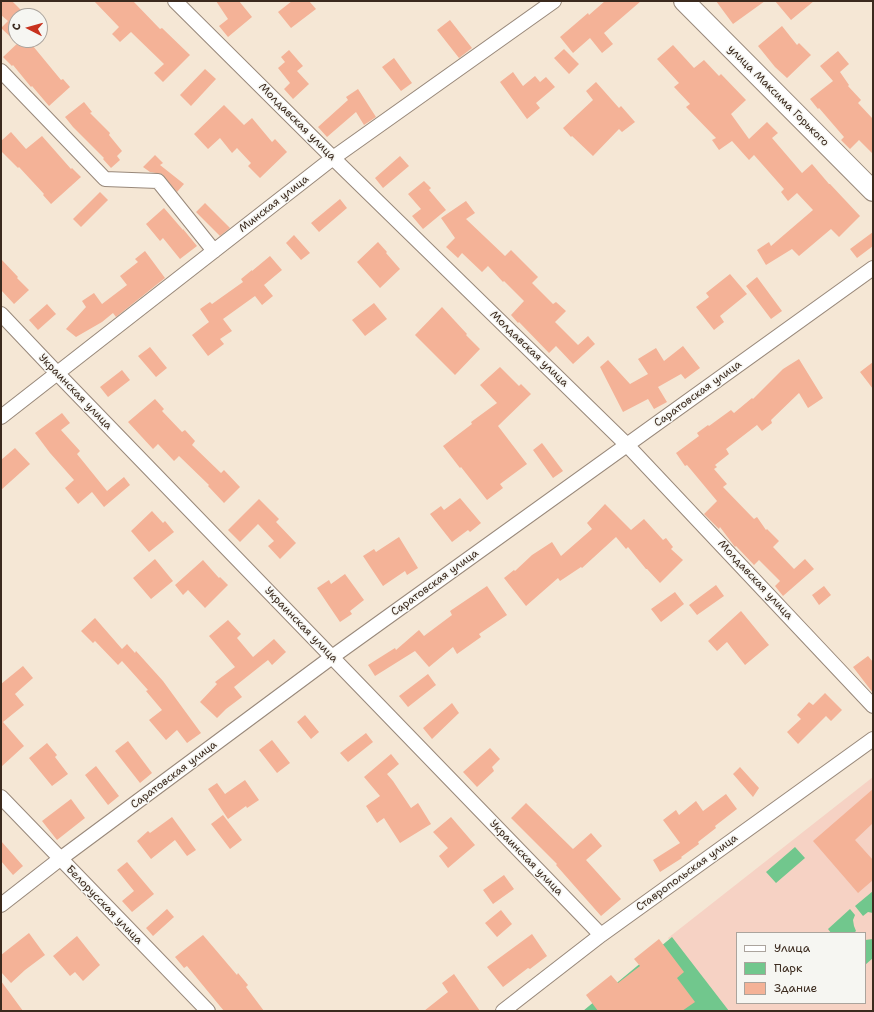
<!DOCTYPE html>
<html>
<head>
<meta charset="utf-8">
<style>
  body { margin:0 }
  #map { position:relative; width:874px; height:1012px; overflow:hidden; background:#f5e7d5; font-family:"Shantell Sans",sans-serif }
  canvas { display:block }
  .frame { position:absolute; inset:0; border:2px solid #3b2a1e; pointer-events:none }
  .legend { position:absolute; left:736px; top:932px; width:130px; height:72px; box-sizing:border-box; background:#f6f6f2; border:1px solid #aba49d; margin:0; padding:5px 7px; list-style:none; font-size:12px; color:#3b2a1e }
  .legend li { display:flex; align-items:center; gap:8px; height:20px }
  .legend b { width:20px; border:1px solid #aba49d }
  .north { position:absolute; left:8px; top:8px; width:40px; height:40px; box-sizing:border-box; background:#f6f6f2; border:1px solid #aba49d; border-radius:50%; rotate:276deg; font-size:11px; font-weight:700; line-height:16px; text-align:center; color:#3b2a1e }
  .north::after { content:''; display:block; margin:auto; width:14px; height:18px; background:#c8321e; clip-path:polygon(50% 0,100% 100%,50% 72%,0 100%) }
</style>
</head>
<body>
<div id="map">
<canvas width="874" height="1012"></canvas>
<div class="frame"></div>
<ul class="legend">
<li><b style="height:5px;background:#fff"></b>Улица</li>
<li><b style="height:11px;background:#71c78d"></b>Парк</li>
<li><b style="height:11px;background:#f4b297"></b>Здание</li>
</ul>
<div class="north">С</div>
</div>
<script>
const ctx = document.querySelector('canvas').getContext('2d');
ctx.lineJoin = 'round';
function fill(path, color) {
  ctx.fillStyle = color;
  ctx.fill(path, 'evenodd');
}
function shape(rows) {
  const path = new Path2D();
  for (const r of rows) {
    path.moveTo(r[0], r[1]);
    for (let i = 2; i < r.length; i += 2) path.lineTo(r[i], r[i + 1]);
  }
  return path;
}
function stroke(path, color, width, dash) {
  ctx.strokeStyle = color;
  ctx.lineWidth = width;
  ctx.lineCap = dash ? 'butt' : 'round';
  ctx.setLineDash(dash || []);
  ctx.stroke(path);
}
function write(font, color, halo, rows, align = 'center') {
  ctx.font = font + ' "Shantell Sans",sans-serif';
  ctx.lineWidth = 3;
  ctx.setLineDash([]);
  ctx.textBaseline = 'middle';
  ctx.strokeStyle = halo;
  ctx.fillStyle = color;
  for (const [text, x, y, turn = 0] of rows) {
    ctx.save();
    ctx.translate(x, y);
    ctx.rotate((+turn || 0) * Math.PI / 180);
    ctx.textAlign = isNaN(turn) ? turn : align;
    if (halo) ctx.strokeText(text, 0, 0);
    ctx.fillText(text, 0, 0);
    ctx.restore();
  }
}
fill(shape([
  [873,777,873,1011,725,1011,668,938],
  [737,933,865,933,865,1003,737,1003]
]), '#f6d2c4');
fill(shape([
  [795,847,805,858,776,883,766,872],
  [873,891,873,913,868,912,863,916,855,906],
  [850,909,855,915,853,920,854,926,856,931,854,933,831,933,828,929],
  [672,937,729,1011,583,1011],
  [873,939,873,958,865,965,865,940]
]), '#71c78d');
fill(shape([
  [1,1,12,1,27,16,16,16,16,42,1,28,8,21,1,15],
  [94,1,133,1,160,29,162,28,190,55,163,82,154,73,164,64,131,32,120,42,112,34,119,27],
  [216,1,239,1,252,17,228,37,219,26,228,19],
  [292,1,309,1,316,9,291,28,278,12],
  [605,1,641,1,604,33,613,44,602,53,590,38,573,53,560,37,588,13,589,15],
  [716,1,765,1,733,24],
  [775,1,814,1,791,20],
  [450,20,472,48,459,58,437,30],
  [782,26,797,45,799,43,811,55,787,78,775,67,758,46],
  [21,40,28,40,61,80,63,79,70,87,49,106,32,86,31,87,13,65,12,66,3,57],
  [673,45,694,68,704,60,719,76,721,74,746,100,731,114,749,139,767,122,778,133,772,138,802,173,812,164,829,184,830,184,860,216,839,237,831,229,799,256,792,249,766,265,757,250,769,242,771,246,813,210,797,193,788,201,781,192,784,189,754,155,749,160,732,141,719,150,712,140,716,138,686,107,690,104,674,87,679,83,657,59],
  [564,49,579,64,569,74,554,58],
  [289,50,303,66,297,71,309,84,293,99,284,89,290,83,278,68,285,62,281,57],
  [838,51,849,64,840,72,849,85,848,86,861,100,858,103,873,119,873,154,859,140,850,149,841,140,844,137,819,108,818,109,810,99,833,81,820,66],
  [394,58,412,83,401,91,382,67],
  [205,69,216,79,191,106,180,95],
  [513,72,523,86,535,76,540,82,546,77,555,87,536,103,540,108,527,119,500,82],
  [596,82,619,108,621,106,635,122,622,132,619,129,593,156,572,136,571,137,563,128,593,100,586,91],
  [358,89,376,117,364,125,356,112,327,137,318,127,348,100,346,97],
  [84,102,92,112,90,113,110,133,109,135,122,151,117,156,120,160,111,168,103,159,104,158,73,127,65,117],
  [224,105,244,125,252,118,272,142,275,139,287,152,260,178,248,166,251,163,237,148,232,153,220,138,208,149,194,134],
  [11,132,26,149,42,136,71,169,72,168,81,177,51,204,43,195,44,194,19,167,18,168,1,151,1,141],
  [155,155,163,163,160,165,184,184,177,192,162,174,150,172,143,167],
  [400,156,409,166,383,188,375,178],
  [424,181,431,188,429,190,446,210,423,229,412,216,421,209,408,194],
  [100,192,108,200,81,227,73,219],
  [340,199,347,208,319,232,311,223],
  [466,201,475,213,466,219,505,256,511,250,538,277,532,283,553,304,556,302,566,311,555,322,578,345,588,336,595,344,573,364,556,346,549,353,519,322,518,323,511,315,524,301,504,281,503,282,488,266,482,272,462,253,458,258,446,247,455,238,441,218],
  [205,203,230,228,220,236,196,212],
  [164,208,183,230,183,229,197,246,180,259,163,238,160,241,146,224],
  [873,232,873,246,857,258,850,249],
  [294,235,310,253,301,260,286,243],
  [378,242,387,252,386,253,400,269,380,288,357,262],
  [145,251,165,278,116,317,113,313,102,322,76,337,66,329,86,307,82,301,94,293,102,304,127,285,120,276,138,262,135,259],
  [270,256,282,270,264,285,273,296,262,305,255,296,223,319,232,331,220,339,224,344,208,356,192,335,209,322,200,309,210,302,212,304,243,282,241,279,252,270,252,271],
  [1,259,18,277,17,278,29,290,14,304,1,290],
  [730,274,747,294,720,316,724,322,714,330,696,307,709,297,706,293],
  [757,277,782,311,771,319,746,286],
  [374,303,387,319,365,336,352,320],
  [47,304,56,314,38,330,29,320],
  [442,307,467,334,466,335,480,349,455,375,415,335],
  [683,346,700,368,685,379,681,374,658,387,667,402,654,409,648,399,623,412,600,367,608,360,630,384,648,374,638,359,656,348,664,361],
  [150,347,167,368,156,377,138,356],
  [799,359,823,398,808,408,799,393,771,420,772,423,762,431,757,425,726,449,729,454,715,465,717,467,714,469,727,484,723,487,754,519,757,517,766,530,767,529,779,541,773,547,794,569,805,559,814,569,783,596,775,586,780,581,759,560,754,565,736,546,735,547,720,527,719,529,704,514,717,501,687,465,685,466,676,453,699,436,697,433,708,425,709,426,731,410,734,413,752,398,753,399,783,369],
  [873,362,873,389,860,372],
  [500,367,519,386,521,384,531,394,498,426,527,464,500,484,503,488,487,500,461,467,460,468,443,446,472,424,471,422,497,403,480,385],
  [122,370,130,380,108,397,100,387],
  [155,399,164,409,162,411,182,432,185,430,195,441,192,445,221,473,224,470,240,487,224,503,208,486,209,485,179,456,174,461,158,444,153,449,128,422],
  [62,413,70,423,61,430,80,451,77,454,107,491,124,477,130,485,104,507,92,492,78,504,65,488,74,480,50,453,35,433],
  [542,443,563,471,553,478,533,450],
  [15,448,30,464,1,490,1,460],
  [460,498,481,523,470,532,468,530,452,542,430,514,441,506,444,510],
  [259,499,279,519,276,522,296,543,280,559,268,546,274,541,258,524,240,542,228,530],
  [605,504,631,530,644,519,663,540,666,538,673,547,671,549,683,560,660,583,647,569,646,569,628,547,626,549,616,537,582,568,581,567,560,581,558,578,526,606,504,578,514,570,515,571,532,555,552,542,561,556,592,529,587,523],
  [152,511,163,523,165,521,174,532,149,552,131,531],
  [399,537,418,568,407,575,405,571,383,586,363,556,374,549,376,552],
  [155,559,173,581,151,599,133,578],
  [203,560,219,578,220,577,228,585,205,608,188,590,183,595,175,585],
  [345,574,364,600,350,611,352,614,340,622,317,588,329,580,331,584],
  [716,585,724,596,697,615,689,605],
  [487,586,507,615,479,634,481,637,457,654,453,647,429,667,415,651,375,676,368,665,395,648,396,650,419,630,424,636,452,615,450,611],
  [824,586,831,595,819,605,812,595],
  [675,592,684,604,661,622,651,609],
  [741,611,769,645,745,665,727,642,717,651,708,641],
  [95,618,122,649,127,644,135,653,136,651,163,681,201,733,187,743,177,730,166,740,149,720,162,710,146,691,148,690,122,661,118,665,95,641,93,643,81,631],
  [228,620,241,634,237,638,253,657,274,639,286,652,272,665,268,660,234,687,242,697,226,709,217,718,200,702,217,684,215,682,235,667,209,636],
  [868,656,873,662,873,693,853,667],
  [23,666,33,678,15,694,24,705,3,722,24,746,1,767,1,684],
  [428,674,436,685,408,707,399,696],
  [825,693,842,710,831,721,826,716,798,744,787,732,801,719,797,715,809,702,813,705],
  [452,703,459,713,432,739,423,728],
  [305,715,319,732,311,739,297,722],
  [366,733,373,742,348,762,340,753],
  [272,740,290,763,277,773,259,750],
  [128,741,152,773,140,783,115,751],
  [47,743,57,755,55,757,68,774,52,786,29,758],
  [490,748,500,759,492,767,494,771,477,787,463,772],
  [391,754,399,764,387,774,393,781,411,808,418,803,431,824,400,843,384,818,377,823,366,806,380,796,364,777],
  [96,766,119,796,108,805,85,775],
  [740,767,759,788,753,797,733,774],
  [245,780,259,800,247,808,246,806,228,819,208,789,217,783,225,794],
  [873,789,873,823,855,840,873,860,873,880,858,893,813,841],
  [726,794,737,809,715,826,716,828,698,842,699,844,681,857,682,858,660,872,653,860,680,843,663,820,676,810,679,815,696,801,703,811],
  [71,799,85,818,57,840,42,821],
  [526,803,573,849,591,833,602,846,586,860,621,899,601,916,556,865,557,864,511,818],
  [223,815,242,840,230,849,211,824],
  [172,817,196,850,187,856,175,840,151,859,137,841,148,831,150,833],
  [451,817,475,845,448,868,439,856,448,848,433,832],
  [1,841,23,866,13,875,1,861],
  [127,862,154,894,132,912,122,901,134,891,117,870],
  [504,875,514,889,493,904,483,890],
  [167,909,174,917,153,936,146,928],
  [501,910,512,924,497,937,485,923],
  [29,933,45,955,25,970,11,983,1,972,1,955],
  [532,934,547,956,530,969,528,968,503,987,487,967],
  [203,935,237,975,238,973,248,985,246,987,264,1011,224,1011,187,966,184,968,175,957],
  [77,936,100,965,83,981,75,972,70,976,53,956],
  [659,939,684,972,677,978,695,1002,682,1011,598,1011,586,995,611,975,618,983,640,966,634,959],
  [454,974,480,1011,424,1011,448,992,442,983],
  [1,981,23,1011,1,1011]
]), '#f4b297');
const minor = shape([
  [175,1,333,158,627,445,873,706],
  [1,71,105,179,158,181,214,251],
  [1,314,57,373,601,935],
  [1,417,333,158,554,1],
  [1,797,208,1011],
  [1,905,60,859,332,657,873,268],
  [503,1011,601,935,873,739]
]);
const secondary = shape([
  [684,1,873,191]
]);
stroke(minor, '#98887a', 16);
stroke(secondary, '#98887a', 22);
stroke(minor, '#fff', 14);
stroke(secondary, '#fff', 20);
write('11px', '#3b2a1e', '#f6f6f2', [
  ["улица Максима Горького",778,96,45],
  ["Молдавская улица",297,122,45],
  ["Минская улица",274,204,-38],
  ["Молдавская улица",529,349,44],
  ["Украинская улица",75,392,46],
  ["Саратовская улица",698,394,-36],
  ["Молдавская улица",755,580,47],
  ["Саратовская улица",435,583,-36],
  ["Украинская улица",301,625,46],
  ["Саратовская улица",174,775,-37],
  ["Украинская улица",526,858,46],
  ["Ставропольская улица",687,873,-36],
  ["Белорусская улица",104,905,46]
]);
</script>
</body>
</html>
